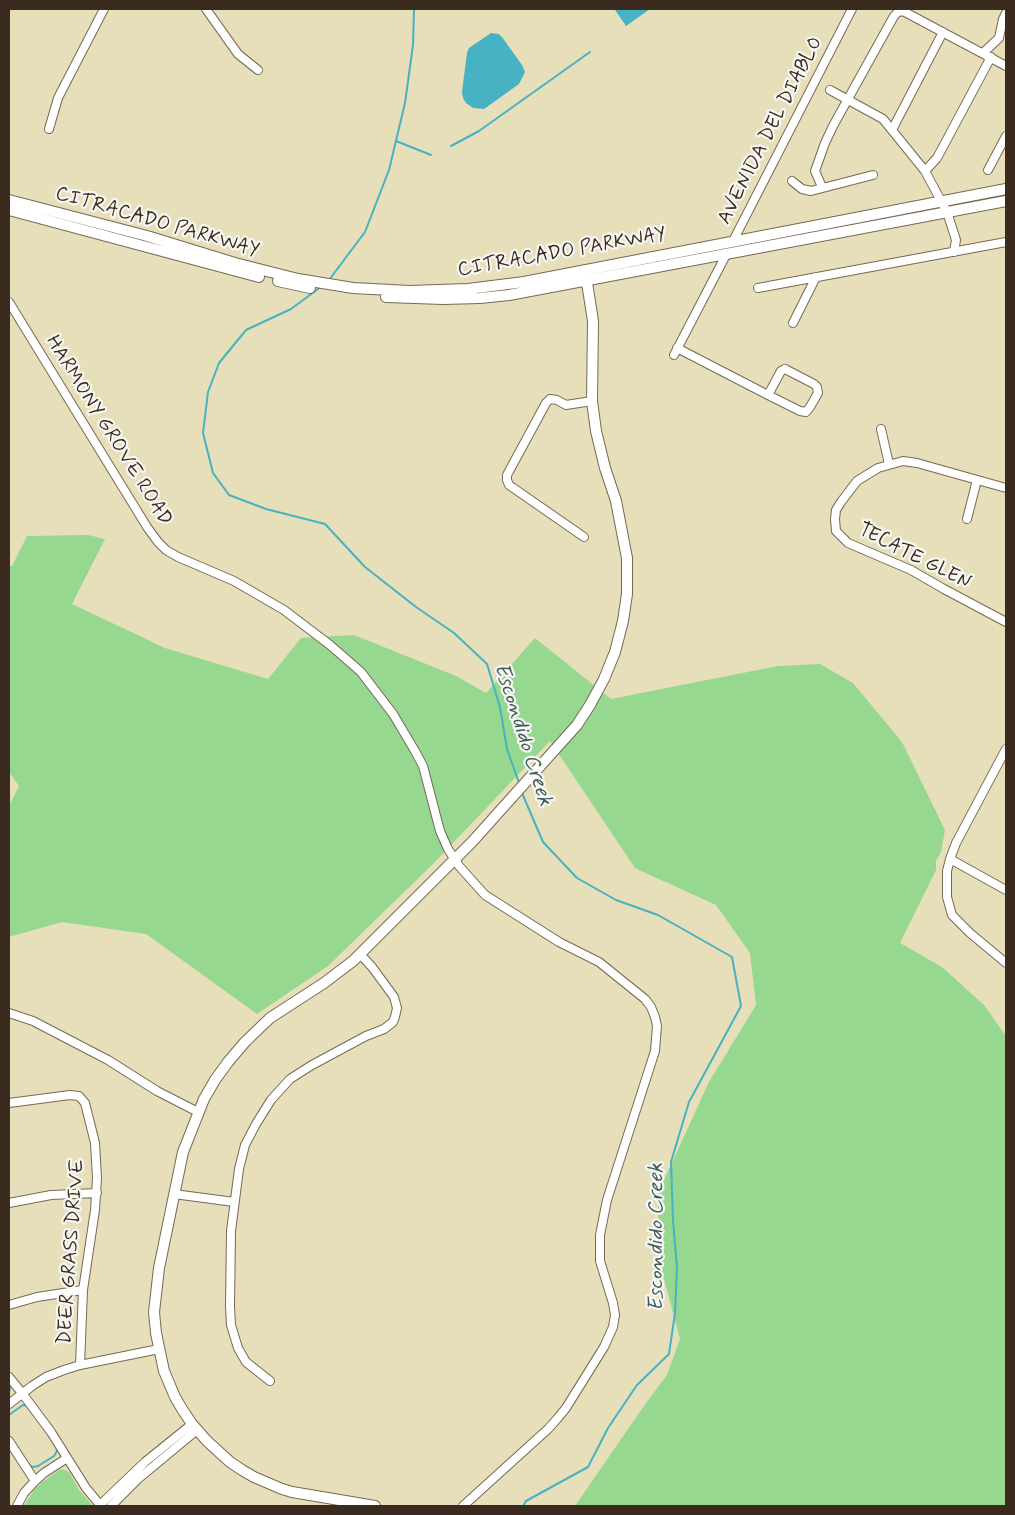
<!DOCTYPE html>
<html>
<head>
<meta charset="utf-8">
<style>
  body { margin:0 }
  #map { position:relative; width:1015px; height:1515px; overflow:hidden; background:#e7dfb9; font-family:Mynerve,sans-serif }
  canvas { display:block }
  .frame { position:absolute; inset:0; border:10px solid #3b2a1e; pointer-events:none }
</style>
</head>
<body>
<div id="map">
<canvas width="1015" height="1515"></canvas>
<div class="frame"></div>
</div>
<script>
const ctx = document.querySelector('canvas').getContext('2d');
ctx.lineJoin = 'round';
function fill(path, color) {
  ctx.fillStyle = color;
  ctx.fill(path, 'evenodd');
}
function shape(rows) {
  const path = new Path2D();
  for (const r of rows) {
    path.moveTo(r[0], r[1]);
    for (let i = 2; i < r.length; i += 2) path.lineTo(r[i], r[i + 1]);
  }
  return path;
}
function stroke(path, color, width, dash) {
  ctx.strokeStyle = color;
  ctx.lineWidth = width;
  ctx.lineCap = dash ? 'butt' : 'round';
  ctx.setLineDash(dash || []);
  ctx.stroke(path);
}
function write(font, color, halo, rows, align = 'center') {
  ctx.font = font + ' Mynerve,sans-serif';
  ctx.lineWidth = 4.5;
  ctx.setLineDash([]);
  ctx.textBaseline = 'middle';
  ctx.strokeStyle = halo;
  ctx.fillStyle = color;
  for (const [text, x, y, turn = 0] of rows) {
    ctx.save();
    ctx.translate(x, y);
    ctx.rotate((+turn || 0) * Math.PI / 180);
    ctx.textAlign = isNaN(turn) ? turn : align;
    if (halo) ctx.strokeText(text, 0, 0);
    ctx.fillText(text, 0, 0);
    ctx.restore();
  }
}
fill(shape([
  [88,535,105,539,72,604,165,648,268,679,301,638,354,635,456,676,486,693,535,638,611,699,778,666,820,664,853,683,902,742,945,830,941,852,936,861,936,870,900,943,942,967,984,1005,1006,1036,1006,1506,575,1506,646,1403,667,1375,680,1339,659,1260,658,1193,709,1082,756,1005,750,953,716,905,635,868,550,741,433,864,328,966,257,1014,146,934,62,922,9,937,9,806,19,786,9,772,9,566,12,566,27,536],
  [62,1469,69,1472,79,1490,93,1506,24,1506,34,1490,41,1483,59,1470]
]), '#96d88f');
fill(shape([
  [616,9,650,9,626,26,615,10],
  [491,33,499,34,502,37,522,65,525,72,519,84,484,109,473,108,466,103,463,98,462,92,467,53,469,48]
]), '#46b2c3');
stroke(shape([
  [396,141,431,155],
  [451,146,479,131,590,52],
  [329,280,365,232,389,170,405,103,413,45,414,9],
  [322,286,291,309,246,330,219,363,208,392,203,433,213,473,229,495,266,509,325,524,365,567,416,607,454,633,487,664,500,707,507,749,519,783],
  [522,793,543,842,577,878,616,900,658,915,732,957,741,1006,689,1102,671,1162,673,1220,677,1268,675,1313,669,1354,637,1385,608,1428,588,1467,526,1501,523,1506],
  [9,1384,10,1389,9,1392],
  [9,1415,23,1405,27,1406,32,1412],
  [28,1464,33,1467,38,1466,54,1456,57,1451,56,1446]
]), '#46b2c3', 2);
const minor = shape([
  [206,9,238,54,258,70],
  [983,53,999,38,1003,19,1006,13],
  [830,90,883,119,925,171,947,212,956,240,954,252],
  [49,129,58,98,104,9],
  [892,130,943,32],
  [988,170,1006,136],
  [925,171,937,158,991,57],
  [792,181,802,189,811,191,873,175],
  [822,187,815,171,825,143,833,126,894,16,898,12,903,11,1006,66],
  [733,241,852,9],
  [758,288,1006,242],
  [9,302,147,527,158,542,166,550,178,557,234,581,284,610,330,645,361,672,393,714,415,751,423,766,440,831,448,849,459,866,485,895,559,942,599,962,645,999,651,1007,655,1017,657,1026,655,1051,607,1200,600,1235,600,1261,613,1303,615,1315,613,1327,604,1347,566,1408,557,1419,548,1429,463,1506],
  [793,323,816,277],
  [677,348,768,395],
  [674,355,727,253],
  [785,369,814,384,817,387,818,393,810,407,806,412,800,411,768,395,781,371,785,369],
  [881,429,889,464],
  [1006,488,917,463,903,461,878,468,857,481,841,502,836,510,835,519,836,531,848,543,911,570,944,589,1006,622],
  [967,519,977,480],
  [584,537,509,485,507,480,507,475,546,403,550,399,557,400,566,405,592,401],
  [1006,749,956,843,950,859,947,871,947,897,952,915,970,933,1006,963],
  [950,859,1006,890],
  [9,1013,33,1021,108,1060,157,1091,198,1112],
  [9,1103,70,1095,79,1096,85,1103,95,1143,97,1178,95,1210,83,1290,80,1365],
  [174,1194,234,1202],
  [9,1203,51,1195,97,1193],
  [9,1305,37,1297,83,1290],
  [9,1377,22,1393,51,1432,86,1488,101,1506],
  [270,1381,246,1362,238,1348,231,1325,230,1306,231,1231,239,1169,245,1145,256,1124,271,1100,290,1079,312,1065,366,1036,384,1029,393,1022,395,1017,397,1008,394,997,372,967,360,954],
  [9,1404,32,1386,46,1377,64,1370,80,1365,159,1349],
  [9,1441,35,1481],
  [100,1505,145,1462,192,1424],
  [17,1506,24,1493,35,1481,44,1473,67,1458],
  [111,1506,138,1479,197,1430]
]);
const major = shape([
  [9,200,147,236,235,263,298,279,353,288,410,291,468,289,524,282,1006,189],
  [9,210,259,277],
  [278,281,310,288],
  [386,297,443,299,480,298,509,295,1006,201],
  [375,1506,292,1492,282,1489,254,1477,242,1470,230,1462,207,1441,192,1424,182,1409,175,1397,164,1371,156,1333,154,1312,159,1268,183,1152,204,1099,215,1080,228,1062,245,1042,270,1018,324,983,353,961,472,842,577,725,590,705,604,679,615,652,623,621,627,594,627,558,616,501,605,468,596,431,592,401,593,321,585,270]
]);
stroke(minor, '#776954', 10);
stroke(major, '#776954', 12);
stroke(minor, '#fff', 8);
stroke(major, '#fff', 10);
write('20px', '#3b2a1e', '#f6f6f2', [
  ["AVENIDA DEL DIABLO",771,131,-63],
  ["CITRACADO PARKWAY",157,223,16],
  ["CITRACADO PARKWAY",562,253,-10],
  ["HARMONY GROVE ROAD",108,431,58],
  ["TECATE GLEN",914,557,27],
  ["DEER GRASS DRIVE",72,1252,-86]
]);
write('italic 21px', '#3f5a58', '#f6f6f2', [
  ["Escondido Creek",522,735,72],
  ["Escondido Creek",658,1237,-90]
]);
</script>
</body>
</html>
